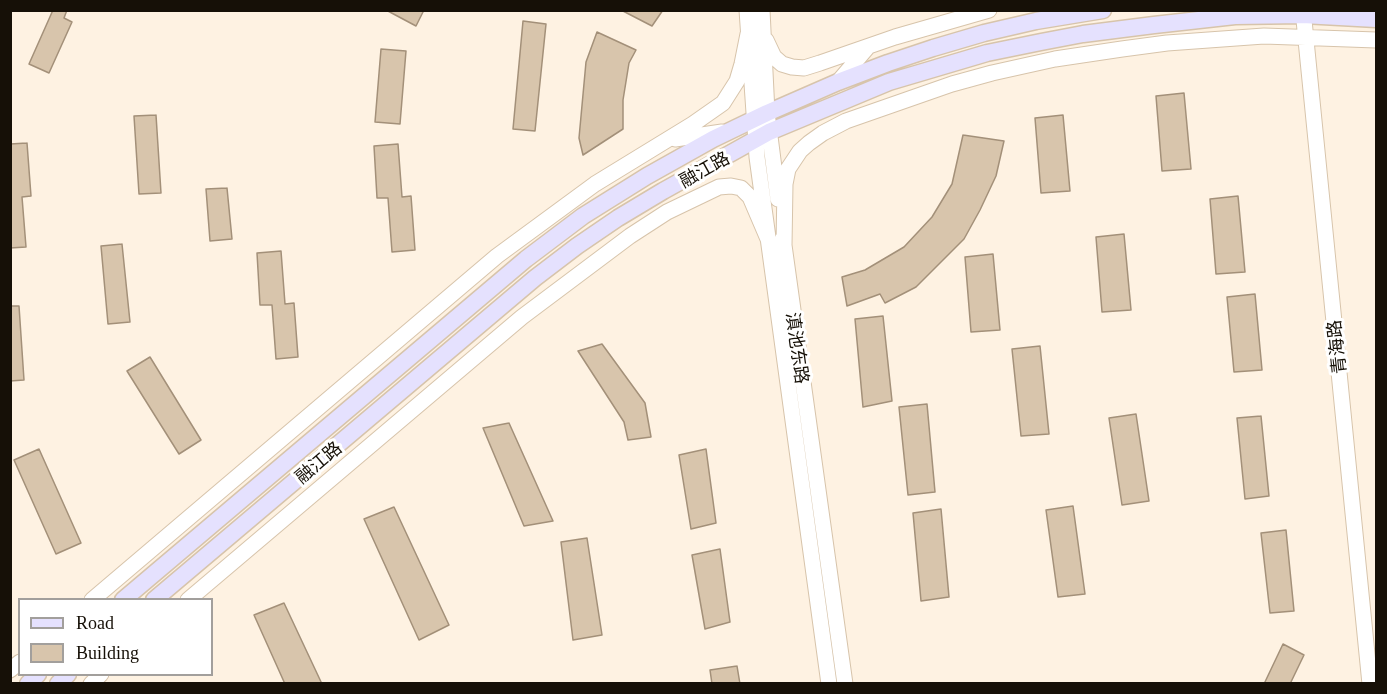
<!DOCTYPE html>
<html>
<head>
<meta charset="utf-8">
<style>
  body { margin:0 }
  #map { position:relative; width:1387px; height:694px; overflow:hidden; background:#fef2e2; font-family:Georgia,serif }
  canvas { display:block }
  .frame { position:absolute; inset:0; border:12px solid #161007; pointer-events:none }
  .legend { position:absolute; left:18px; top:598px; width:195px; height:78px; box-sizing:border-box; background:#fff; border:2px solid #a29f9c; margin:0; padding:8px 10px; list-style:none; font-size:18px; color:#161007 }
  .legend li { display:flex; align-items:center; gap:12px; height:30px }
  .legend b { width:30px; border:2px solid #a29f9c }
</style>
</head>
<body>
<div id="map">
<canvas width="1387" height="694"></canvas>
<div class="frame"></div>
<ul class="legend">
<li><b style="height:8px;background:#e5e1fe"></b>Road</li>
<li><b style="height:16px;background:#d8c5ac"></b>Building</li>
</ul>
</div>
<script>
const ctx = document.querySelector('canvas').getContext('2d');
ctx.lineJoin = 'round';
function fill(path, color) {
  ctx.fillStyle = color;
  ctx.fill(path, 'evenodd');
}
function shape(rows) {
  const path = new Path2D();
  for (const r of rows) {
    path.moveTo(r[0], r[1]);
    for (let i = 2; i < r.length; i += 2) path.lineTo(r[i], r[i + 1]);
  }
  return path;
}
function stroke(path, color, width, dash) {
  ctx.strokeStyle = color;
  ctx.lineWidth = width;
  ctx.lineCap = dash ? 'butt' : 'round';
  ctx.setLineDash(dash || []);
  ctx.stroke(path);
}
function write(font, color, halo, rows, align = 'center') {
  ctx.font = font + ' Georgia,"Noto Sans SC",serif';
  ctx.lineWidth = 6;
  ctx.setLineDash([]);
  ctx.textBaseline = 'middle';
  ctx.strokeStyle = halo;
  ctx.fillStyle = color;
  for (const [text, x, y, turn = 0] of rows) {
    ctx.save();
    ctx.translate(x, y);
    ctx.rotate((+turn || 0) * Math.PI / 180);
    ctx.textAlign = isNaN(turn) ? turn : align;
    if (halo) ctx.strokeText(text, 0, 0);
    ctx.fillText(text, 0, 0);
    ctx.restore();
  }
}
const building = shape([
  [53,10,67,10,64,18,72,22,49,73,29,64,53,10],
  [386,10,424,10,416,26,386,10],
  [621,10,663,10,652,26,621,10],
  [523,21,546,24,535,131,513,129,523,21],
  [597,32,636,50,629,63,623,100,623,129,583,155,579,138,586,62,597,32],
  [381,49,406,51,400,124,375,122,381,49],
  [1184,93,1191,169,1162,171,1156,96,1184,93],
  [156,115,161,193,139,194,134,116,156,115],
  [1063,115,1070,191,1041,193,1035,118,1063,115],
  [963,135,1004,141,996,176,980,210,964,239,916,287,885,303,880,294,847,306,842,277,865,270,904,247,932,217,952,184,963,135],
  [27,143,31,196,22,197,26,247,10,248,10,144,27,143],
  [398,144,402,197,411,196,415,250,392,252,388,198,377,198,374,146,398,144],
  [227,188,232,239,210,241,206,189,227,188],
  [1238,196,1245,272,1216,274,1210,199,1238,196],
  [1124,234,1131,310,1102,312,1096,237,1124,234],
  [122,244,130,322,108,324,101,246,122,244],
  [281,251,285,304,294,303,298,357,276,359,272,305,260,305,257,253,281,251],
  [993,254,1000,330,971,332,965,257,993,254],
  [1255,294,1262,370,1234,372,1227,297,1255,294],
  [10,306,19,306,24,380,10,381,10,306],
  [883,316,892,401,863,407,855,319,883,316],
  [602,344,645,403,651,437,628,440,624,422,578,351,602,344],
  [1040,346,1049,434,1021,436,1012,349,1040,346],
  [150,357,201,440,179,454,127,371,150,357],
  [927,404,935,492,908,495,899,407,927,404],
  [1136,414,1149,501,1122,505,1109,418,1136,414],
  [1261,416,1269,496,1245,499,1237,418,1261,416],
  [509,423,553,521,524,526,483,428,509,423],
  [39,449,81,543,56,554,14,460,39,449],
  [706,449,716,523,691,529,679,455,706,449],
  [1073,506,1085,594,1058,597,1046,510,1073,506],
  [394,507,449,625,419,640,364,519,394,507],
  [941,509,949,597,921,601,913,513,941,509],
  [1286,530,1294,611,1270,613,1261,533,1286,530],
  [587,538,602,635,573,640,561,542,587,538],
  [720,549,730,622,705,629,692,555,720,549],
  [284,603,322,684,285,684,254,615,284,603],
  [1283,644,1304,655,1290,684,1264,684,1283,644],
  [737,666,740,684,712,684,710,670,737,666]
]);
fill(building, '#d8c5ac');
stroke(building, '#a39079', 1.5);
const tertiary = shape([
  [747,10,757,157,829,684],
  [762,10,767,113,778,199],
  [1303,10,1370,684],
  [766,40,774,57,782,64,792,67,804,68,820,63,895,37,989,10],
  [838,82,867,48],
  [675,139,722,132],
  [783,238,845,684],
  [784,246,785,184,788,169,800,151,809,143,823,133,846,121,952,84,992,73,1055,59,1122,49,1167,43,1264,36,1376,40],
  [92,600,497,256,595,184,693,124,723,103,737,81,742,64,748,34],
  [188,600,522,317,630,236,667,212,719,187,731,186,741,188,750,197,768,239],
  [10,670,20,662],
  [91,684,101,674]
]);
const secondary = shape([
  [123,600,526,259,583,216,647,176,713,139,767,113,838,82,888,63,933,48,984,33,1036,21,1103,10],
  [154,600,535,278,577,246,618,218,663,191,769,132,889,82,987,53,1041,42,1083,34,1154,25,1235,16,1303,15,1376,19],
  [28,684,38,674],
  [58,684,68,674]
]);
stroke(tertiary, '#d7c4ab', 17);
stroke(secondary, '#d7c4ab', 19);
stroke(tertiary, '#fff', 15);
stroke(secondary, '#e5e1fe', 16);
write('18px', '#161007', '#fff', [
  ["融江路",704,169,-29],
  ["青海路",1336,347,-96],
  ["滇池东路",798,348,82],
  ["融江路",318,462,-40]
]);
</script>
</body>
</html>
